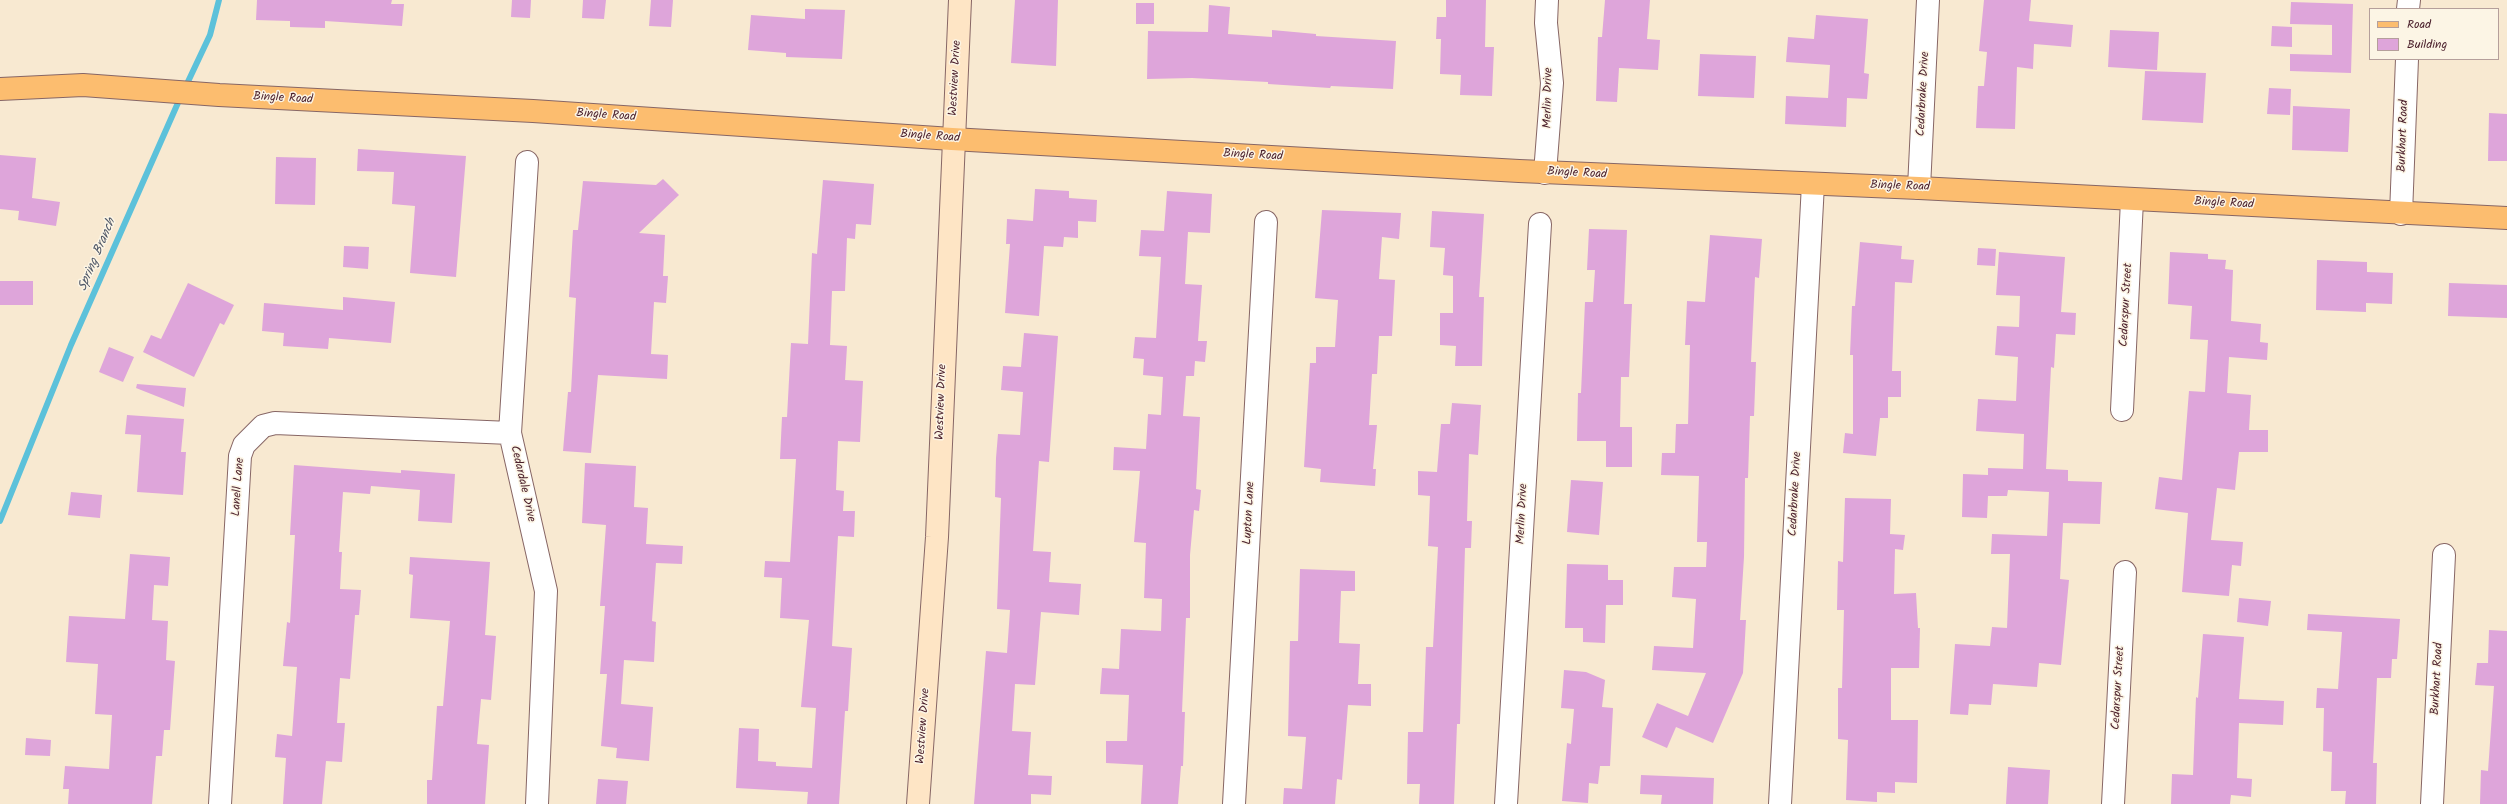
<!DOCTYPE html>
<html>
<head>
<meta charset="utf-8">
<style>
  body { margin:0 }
  #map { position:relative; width:2507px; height:804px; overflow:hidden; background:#f8e9d1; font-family:Kalam,sans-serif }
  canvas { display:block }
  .legend { position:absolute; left:2369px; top:8px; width:130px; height:52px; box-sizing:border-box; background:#fcf5e5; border:1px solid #b59f9b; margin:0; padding:5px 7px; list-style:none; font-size:12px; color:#4a1f2b }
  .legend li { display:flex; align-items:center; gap:8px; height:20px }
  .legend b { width:20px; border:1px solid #b59f9b }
</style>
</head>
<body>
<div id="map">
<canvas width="2507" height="804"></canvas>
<ul class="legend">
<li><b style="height:5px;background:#fcbd6f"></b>Road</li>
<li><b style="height:11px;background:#dea5da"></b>Building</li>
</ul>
</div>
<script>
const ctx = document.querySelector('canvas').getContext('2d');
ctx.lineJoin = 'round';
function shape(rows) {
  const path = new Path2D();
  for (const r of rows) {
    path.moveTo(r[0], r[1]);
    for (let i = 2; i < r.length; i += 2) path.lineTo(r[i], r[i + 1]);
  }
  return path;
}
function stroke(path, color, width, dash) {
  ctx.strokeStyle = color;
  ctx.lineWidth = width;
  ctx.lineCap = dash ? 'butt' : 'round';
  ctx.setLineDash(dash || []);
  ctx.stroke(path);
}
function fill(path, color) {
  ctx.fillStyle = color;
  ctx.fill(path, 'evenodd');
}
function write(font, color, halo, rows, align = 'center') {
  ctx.font = font + ' Kalam,sans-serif';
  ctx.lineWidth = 3;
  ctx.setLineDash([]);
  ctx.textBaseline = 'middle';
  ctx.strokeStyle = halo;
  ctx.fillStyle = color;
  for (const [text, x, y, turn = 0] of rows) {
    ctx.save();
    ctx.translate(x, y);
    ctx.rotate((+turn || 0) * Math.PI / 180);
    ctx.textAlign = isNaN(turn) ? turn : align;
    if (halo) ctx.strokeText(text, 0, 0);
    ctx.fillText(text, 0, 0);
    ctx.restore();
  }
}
stroke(shape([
  [185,88,210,35,219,0],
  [0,521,71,345,181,96]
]), '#5cc1da', 6);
fill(shape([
  [257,0,392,0,391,4,404,4,402,26,325,21,325,28,290,27,290,21,256,20],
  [512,0,531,0,530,18,511,17],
  [583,0,606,0,604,19,582,18],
  [651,0,673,0,671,27,649,26],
  [1015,0,1058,0,1056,66,1011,63],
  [1446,0,1486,0,1485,47,1494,47,1492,96,1460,95,1461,75,1440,74,1441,39,1436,39,1437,17,1446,17],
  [1605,0,1650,0,1647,39,1660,40,1658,70,1619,68,1617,102,1596,101,1598,37,1602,37],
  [1984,0,2031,0,2029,21,2073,25,2071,47,2034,44,2033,69,2017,67,2015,129,1976,128,1978,86,1984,86,1987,52,1979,51],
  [2291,2,2353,4,2351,73,2290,71,2290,54,2332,55,2332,25,2290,24],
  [1136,3,1154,3,1154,24,1136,24],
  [1209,5,1230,7,1228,34,1272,37,1272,30,1316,34,1316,36,1396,41,1393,89,1331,86,1330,88,1268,84,1268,82,1192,78,1147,79,1148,31,1208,32],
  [805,9,845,10,842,59,786,57,786,53,748,50,751,15,805,19],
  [1816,15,1868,19,1864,73,1869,74,1867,99,1847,98,1846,127,1785,124,1786,96,1828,98,1830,65,1786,62,1788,37,1814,39],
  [2272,26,2292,27,2292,47,2271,46],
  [2110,30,2159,32,2157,70,2108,67],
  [1700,54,1756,56,1754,98,1698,96],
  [2145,71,2206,73,2203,123,2142,120],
  [2269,88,2291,89,2290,115,2267,114],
  [2293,106,2350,109,2348,152,2292,150],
  [2489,113,2507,114,2507,161,2488,161],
  [358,149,466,156,456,277,410,273,415,206,392,204,394,172,357,171],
  [0,155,36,158,32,198,60,202,56,226,18,220,19,211,0,209],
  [276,157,316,158,315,205,275,204],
  [663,179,679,195,639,233,665,235,663,276,668,276,666,303,654,302,651,354,668,355,667,379,598,375,591,453,563,451,568,392,571,392,576,298,569,297,573,230,578,230,583,181,656,185],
  [823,180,874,184,871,225,856,224,855,239,847,238,845,291,832,291,830,345,847,346,845,380,863,381,860,442,838,441,836,490,844,491,843,511,855,511,854,537,838,536,832,646,852,648,848,711,845,711,839,804,807,804,808,792,736,788,739,728,759,729,758,761,776,762,776,766,812,768,816,708,801,707,809,620,780,618,782,578,764,577,765,561,790,562,796,459,780,459,782,417,787,417,791,343,808,344,812,253,817,254],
  [1035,189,1069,191,1069,198,1097,200,1096,222,1078,221,1078,238,1064,237,1063,247,1044,246,1039,316,1005,313,1010,244,1006,244,1007,219,1033,221],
  [1167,191,1212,194,1210,233,1188,232,1185,284,1202,285,1198,341,1207,341,1205,362,1195,361,1194,376,1186,376,1183,416,1200,417,1196,489,1201,490,1199,511,1194,510,1190,555,1190,618,1186,618,1182,712,1185,712,1183,766,1181,766,1178,804,1141,804,1143,765,1106,763,1106,741,1127,741,1129,695,1100,694,1102,668,1119,669,1121,629,1161,631,1162,599,1144,598,1146,543,1134,542,1140,471,1113,470,1114,447,1146,449,1148,414,1161,415,1163,377,1143,375,1144,359,1133,358,1135,337,1156,338,1161,257,1139,256,1141,230,1164,231],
  [1322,210,1401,213,1399,239,1382,237,1379,279,1395,280,1392,336,1379,336,1377,374,1372,374,1369,425,1377,425,1373,469,1376,469,1375,486,1320,482,1321,469,1304,467,1310,363,1316,363,1316,347,1335,347,1338,300,1315,298],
  [1432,211,1484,214,1479,297,1484,297,1482,366,1455,366,1456,346,1440,345,1440,313,1453,313,1453,276,1443,275,1445,248,1430,247],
  [1589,229,1627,230,1624,304,1632,304,1629,377,1621,377,1620,427,1632,427,1632,467,1606,467,1606,441,1577,441,1578,393,1581,393,1585,302,1593,302,1595,270,1587,270],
  [1710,235,1762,239,1759,278,1755,277,1751,362,1756,362,1754,416,1750,416,1748,478,1745,478,1744,557,1740,620,1746,620,1743,673,1713,743,1676,727,1667,748,1642,737,1657,703,1688,716,1706,673,1652,670,1654,646,1693,648,1696,599,1672,597,1674,567,1706,567,1707,542,1697,542,1699,476,1661,475,1662,453,1675,453,1676,424,1688,424,1690,345,1685,345,1687,301,1705,302],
  [1860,242,1902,246,1901,259,1914,260,1912,283,1895,282,1892,371,1901,371,1901,397,1888,397,1888,418,1880,418,1876,456,1843,453,1845,433,1853,434,1853,355,1850,355,1852,306,1855,306],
  [344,246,369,247,368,269,343,267],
  [1978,248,1996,249,1995,266,1977,265],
  [1999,252,2065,257,2061,312,2076,313,2075,335,2056,334,2054,368,2051,367,2046,469,2068,470,2068,481,2102,482,2100,524,2063,523,2060,579,2069,580,2061,665,2039,663,2037,687,1993,684,1991,705,1969,704,1968,715,1950,714,1955,644,1990,646,1992,627,2007,628,2010,554,1991,554,1992,534,2047,536,2049,492,2008,490,2007,496,1988,496,1987,518,1962,517,1963,474,1988,475,1988,468,2023,469,2024,434,1976,431,1978,399,2016,401,2018,357,1995,355,1997,326,2019,327,2020,296,1996,295],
  [2170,252,2208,254,2208,259,2226,260,2225,269,2233,270,2231,321,2261,324,2260,342,2268,343,2267,360,2229,357,2227,393,2251,395,2249,430,2268,430,2268,452,2239,452,2235,490,2217,488,2211,540,2243,542,2241,566,2232,565,2229,596,2182,592,2188,513,2155,509,2159,477,2182,480,2189,391,2205,392,2208,340,2190,339,2192,306,2168,304],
  [2317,260,2367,262,2367,272,2393,273,2392,304,2366,303,2366,312,2316,310],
  [0,281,33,281,33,305,0,305],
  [188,283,234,305,224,325,220,323,194,377,143,352,151,335,161,339],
  [2449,283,2507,285,2507,318,2448,316],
  [343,297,395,302,391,343,329,338,328,349,283,346,284,333,262,331,264,303,343,310],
  [1024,333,1058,336,1049,462,1039,461,1033,551,1051,552,1049,582,1081,584,1079,615,1041,612,1035,685,1015,684,1012,731,1031,732,1028,775,1052,776,1051,795,1031,794,1031,804,974,804,986,651,1007,653,1010,610,997,609,1001,498,995,497,996,458,998,434,1020,435,1023,392,1001,390,1003,366,1021,367],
  [109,347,134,357,123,382,99,372],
  [137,384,186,388,184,407,136,388],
  [1452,403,1481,405,1478,455,1469,454,1467,521,1472,521,1471,548,1465,548,1460,724,1457,724,1454,804,1419,804,1420,784,1407,784,1408,732,1423,732,1426,647,1433,647,1438,547,1428,546,1430,496,1418,495,1418,471,1437,472,1441,424,1450,424],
  [127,415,184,419,181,452,186,452,183,495,137,492,141,435,125,434],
  [585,463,636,466,634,507,648,508,646,544,683,546,682,564,656,563,652,621,656,622,654,662,624,660,621,704,653,707,649,761,616,758,617,748,601,746,607,674,600,674,605,606,600,606,606,525,582,523],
  [294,465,401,473,401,470,455,474,452,523,418,521,420,490,371,486,370,494,343,492,339,552,342,552,340,589,361,590,359,615,355,615,350,679,340,678,337,723,345,723,342,762,326,761,322,804,283,804,286,758,275,757,277,734,292,736,297,667,283,666,287,622,290,623,295,535,290,535],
  [1571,480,1603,482,1599,535,1567,532],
  [71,492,102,495,100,518,68,515],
  [1845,498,1891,499,1890,534,1905,535,1903,550,1895,549,1894,594,1916,593,1918,628,1920,628,1919,668,1891,668,1891,720,1918,720,1917,783,1895,782,1895,793,1877,792,1877,802,1846,800,1848,740,1838,739,1838,688,1842,688,1844,610,1837,610,1838,561,1843,562],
  [130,554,170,557,168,586,154,585,152,620,168,621,166,660,175,661,170,730,164,730,162,756,156,756,152,804,68,804,69,789,63,789,65,766,109,769,112,715,95,714,98,664,66,662,69,616,125,619],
  [410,557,490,562,485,635,496,636,491,700,481,699,477,744,489,745,485,804,427,804,427,780,432,780,437,706,443,706,450,621,410,618,413,575,409,574],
  [1567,564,1608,565,1608,580,1623,580,1623,605,1606,605,1605,643,1583,642,1583,628,1565,628],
  [1300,569,1355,571,1355,591,1341,591,1339,643,1360,644,1358,684,1371,684,1371,706,1348,705,1342,780,1337,779,1335,804,1283,804,1284,788,1302,789,1306,737,1288,736,1290,641,1298,641],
  [2239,598,2271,601,2268,626,2237,622],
  [2308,614,2400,619,2397,659,2392,659,2391,678,2377,678,2373,763,2377,763,2376,804,2345,804,2346,791,2331,791,2332,752,2323,751,2324,708,2316,708,2317,688,2338,689,2342,632,2307,630],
  [2489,630,2507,631,2507,804,2480,804,2481,770,2488,771,2494,686,2475,685,2477,663,2488,663],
  [2203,634,2244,637,2239,699,2284,701,2283,725,2239,723,2237,778,2252,779,2251,797,2231,795,2230,804,2171,804,2172,774,2193,775,2196,697,2198,698],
  [1564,670,1586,672,1605,680,1602,707,1613,708,1610,766,1600,766,1598,784,1589,783,1588,803,1562,801,1567,743,1571,744,1574,709,1561,708],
  [26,738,51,740,50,756,25,755],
  [2008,767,2050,770,2048,804,2006,804],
  [1641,775,1714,778,1713,804,1661,804,1662,795,1640,794],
  [598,779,628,781,626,804,596,804]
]), '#dea5da');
const minor = shape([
  [2408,9,2409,0],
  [527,162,510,433,546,591,537,804],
  [1545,173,1552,83,1546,23,1547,0],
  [1919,188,1928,0],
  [2401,214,2407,59],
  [2122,410,2132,200],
  [220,804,240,456,244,445,263,426,275,423,510,433],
  [1234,804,1266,222],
  [1506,804,1540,224],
  [1780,804,1813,184],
  [2113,804,2125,572],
  [2432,804,2444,555]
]);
const secondary = shape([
  [918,804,937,537,960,0]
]);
const primary = shape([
  [0,89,83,85,219,95,533,111,952,139,1519,171,1919,188,2507,218]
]);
stroke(minor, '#876665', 24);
stroke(secondary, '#876665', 24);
stroke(primary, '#876665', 24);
stroke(minor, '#fff', 22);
stroke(secondary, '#fee5c5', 22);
stroke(primary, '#fcbd6f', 22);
write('12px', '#4a1f2b', '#fcf5e5', [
  ["Westview Drive",956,78,-87],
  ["Cedarbrake Drive",1924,94,-87],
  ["Merlin Drive",1549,98,-89],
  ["Bingle Road",283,99,3],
  ["Bingle Road",606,116,4],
  ["Burkhart Road",2404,136,-88],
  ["Bingle Road",930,137,4],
  ["Bingle Road",1253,156,3],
  ["Bingle Road",1577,174,3],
  ["Bingle Road",1900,187,2],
  ["Bingle Road",2224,204,3],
  ["Cedarspur Street",2127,305,-87],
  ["Westview Drive",942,402,-88],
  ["Cedardale Drive",522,484,77],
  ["Lanell Lane",239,487,-86],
  ["Cedarbrake Drive",1796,494,-87],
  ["Lupton Lane",1250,513,-87],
  ["Merlin Drive",1523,514,-87],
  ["Burkhart Road",2438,679,-87],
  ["Cedarspur Street",2119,688,-87],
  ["Westview Drive",924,726,-86]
]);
write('italic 13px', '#505868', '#fcf5e5', [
  ["Spring Branch",98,255,-67]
]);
</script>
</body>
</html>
